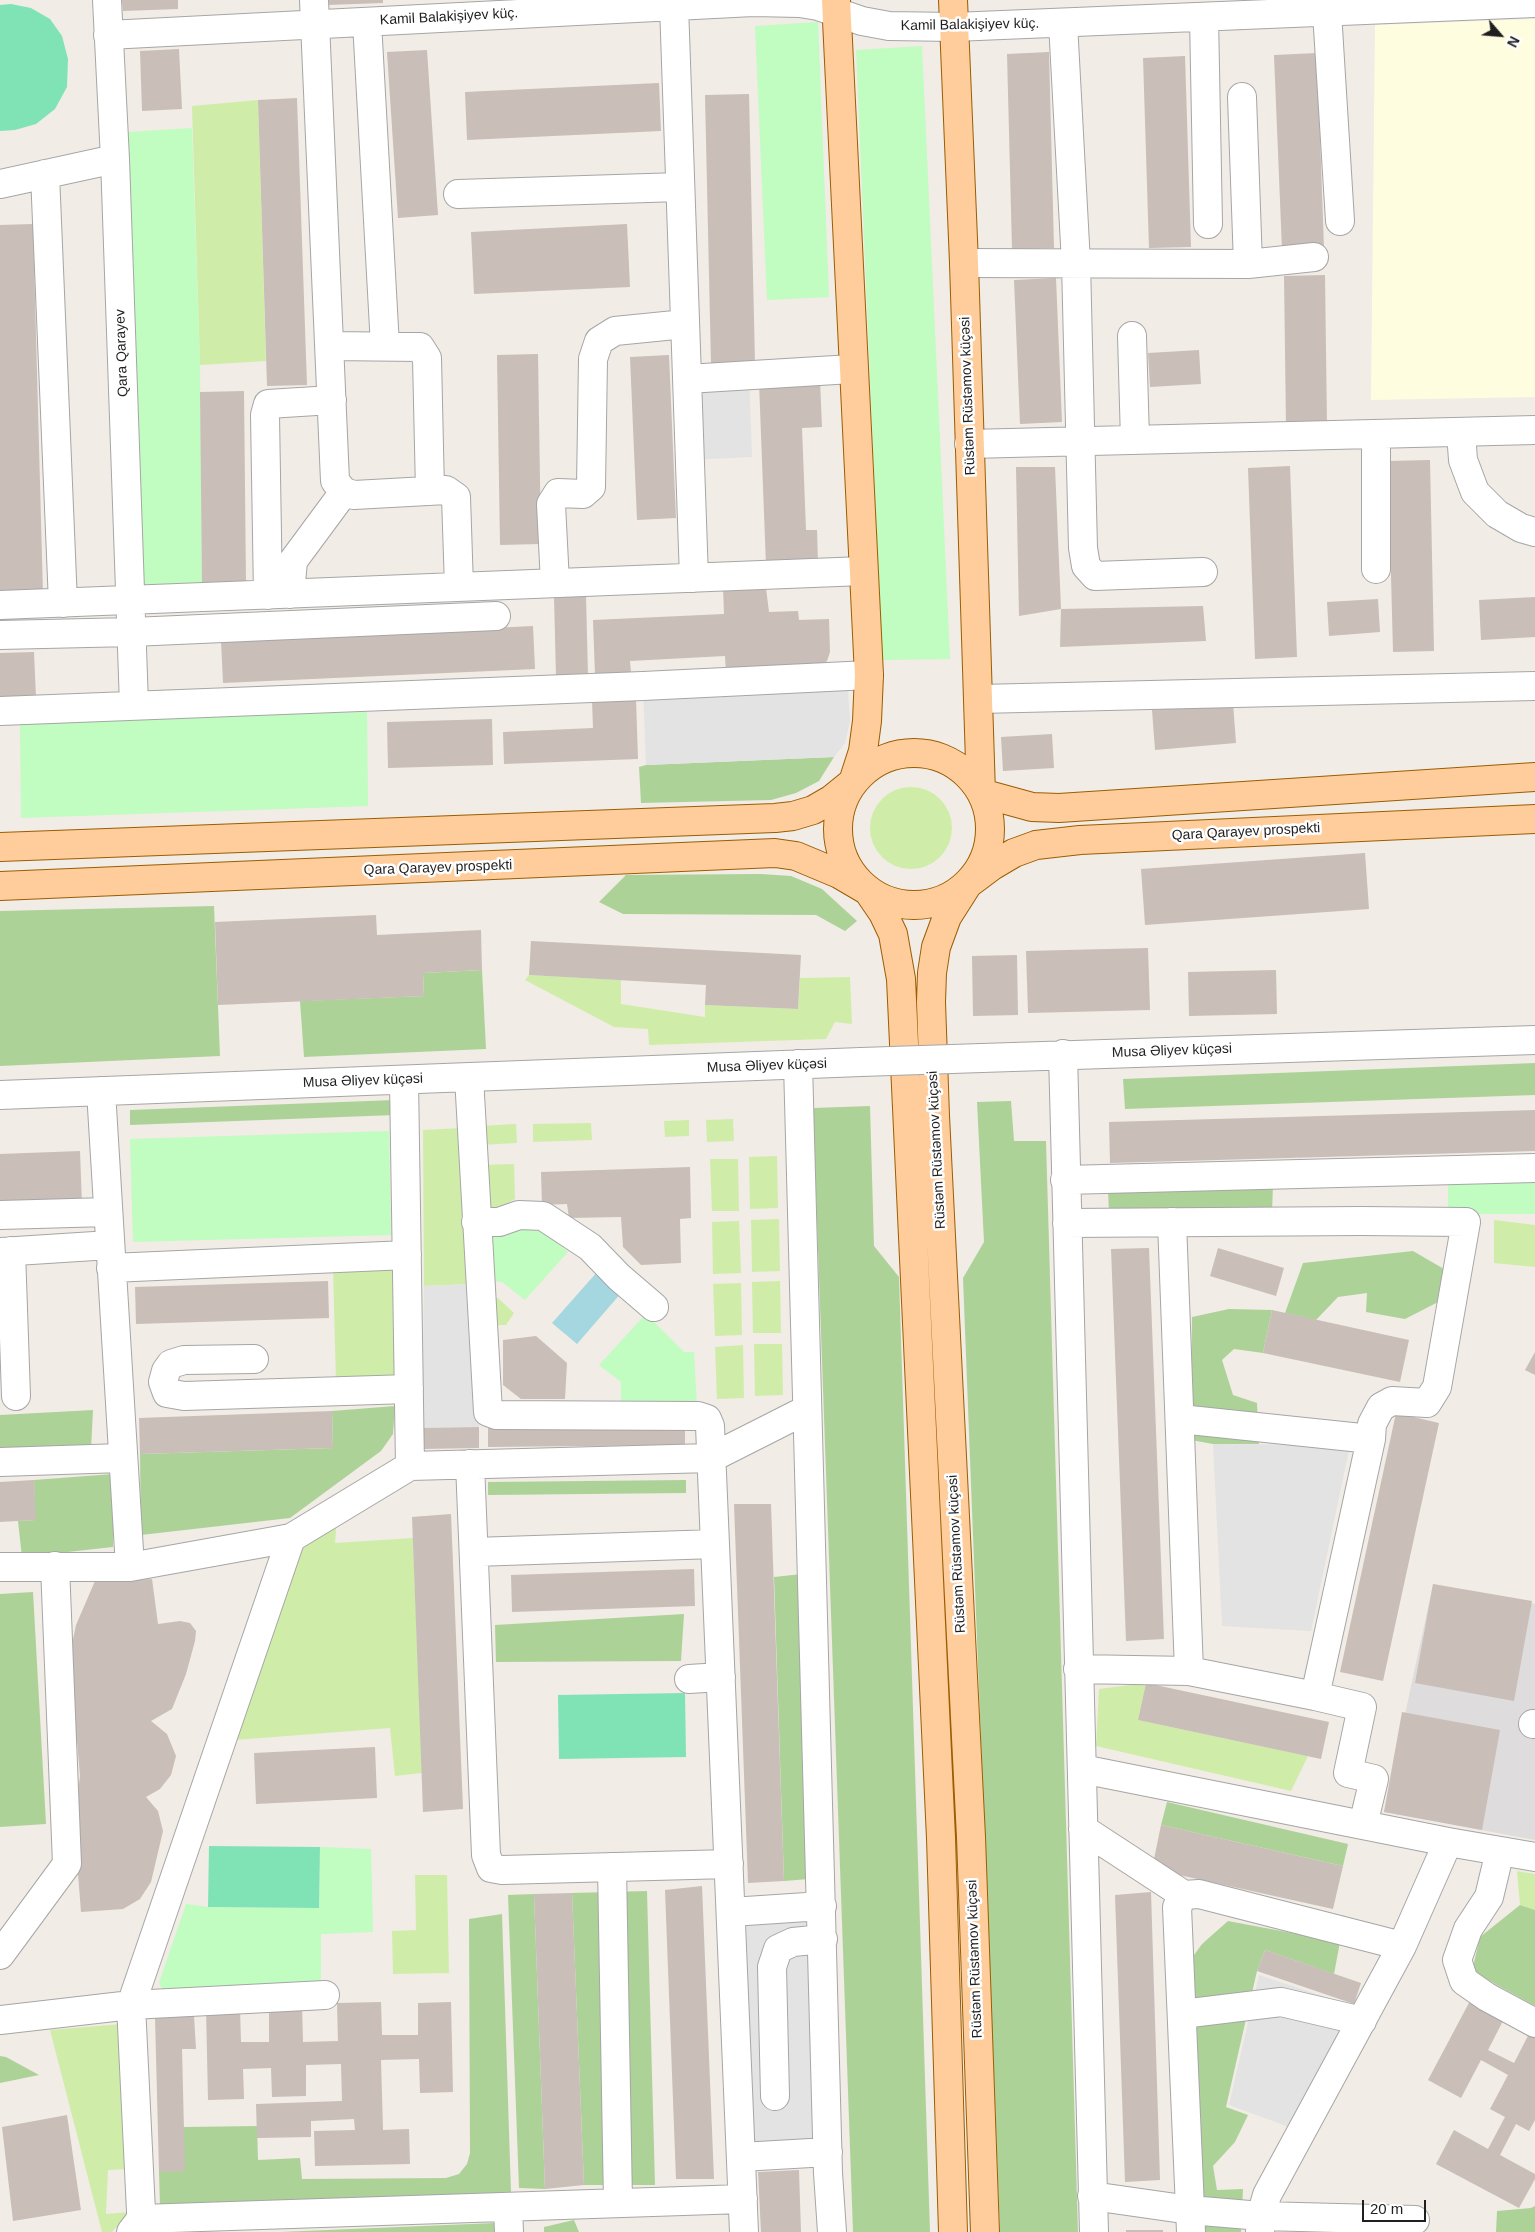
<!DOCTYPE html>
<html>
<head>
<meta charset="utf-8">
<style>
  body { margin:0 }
  #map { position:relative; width:1535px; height:2232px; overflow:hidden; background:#f1ece5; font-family:Arial,sans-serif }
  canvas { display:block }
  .north { position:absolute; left:1475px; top:10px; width:50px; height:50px; -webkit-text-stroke:4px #fff; paint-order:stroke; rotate:117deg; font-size:14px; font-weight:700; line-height:20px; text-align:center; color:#1f1f1f }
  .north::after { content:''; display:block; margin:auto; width:18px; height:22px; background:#1f1f1f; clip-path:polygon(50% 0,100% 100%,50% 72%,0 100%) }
  .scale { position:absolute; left:1362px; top:2200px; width:64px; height:22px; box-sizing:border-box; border:2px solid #1f1f1f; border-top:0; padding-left:6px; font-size:15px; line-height:18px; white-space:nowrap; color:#1f1f1f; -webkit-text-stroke:4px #fff; paint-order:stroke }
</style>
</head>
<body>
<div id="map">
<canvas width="1535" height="2232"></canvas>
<div class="north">N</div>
<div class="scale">20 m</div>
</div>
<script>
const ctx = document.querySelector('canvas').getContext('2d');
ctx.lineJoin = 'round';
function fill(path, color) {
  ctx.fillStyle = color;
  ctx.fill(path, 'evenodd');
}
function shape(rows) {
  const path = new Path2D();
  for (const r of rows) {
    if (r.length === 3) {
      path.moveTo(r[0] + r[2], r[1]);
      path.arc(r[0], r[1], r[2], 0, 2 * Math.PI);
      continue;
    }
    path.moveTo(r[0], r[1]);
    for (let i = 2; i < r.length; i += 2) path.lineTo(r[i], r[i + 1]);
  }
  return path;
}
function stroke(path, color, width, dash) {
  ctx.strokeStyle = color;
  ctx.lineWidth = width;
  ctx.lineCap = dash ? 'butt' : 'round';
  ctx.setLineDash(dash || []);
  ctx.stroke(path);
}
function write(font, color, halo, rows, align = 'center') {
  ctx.font = font + ' Arial,sans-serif';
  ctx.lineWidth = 5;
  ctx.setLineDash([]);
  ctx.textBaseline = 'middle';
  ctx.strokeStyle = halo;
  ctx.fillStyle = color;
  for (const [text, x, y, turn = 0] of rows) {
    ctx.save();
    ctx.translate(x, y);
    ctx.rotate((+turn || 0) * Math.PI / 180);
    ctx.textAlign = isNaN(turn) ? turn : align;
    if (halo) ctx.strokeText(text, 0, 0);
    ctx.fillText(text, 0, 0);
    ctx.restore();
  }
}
fill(shape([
  [1433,1584,1535,1604,1535,1840,1384,1812]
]), '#dedcdc');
fill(shape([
  [1535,19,1535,397,1371,400,1375,25]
]), '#fffde0');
fill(shape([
  [258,100,266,361,200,365,192,106],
  [911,828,41],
  [529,975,621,980,621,1004,705,1017,705,1005,798,1009,800,978,850,977,852,1024,835,1022,826,1039,649,1045,648,1029,614,1027,525,980],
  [733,1119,734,1141,707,1142,706,1120],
  [689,1120,689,1136,665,1137,664,1121],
  [591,1123,592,1140,533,1142,533,1124],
  [516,1124,517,1143,480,1145,479,1126],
  [461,1128,471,1284,424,1286,423,1130],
  [777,1156,778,1208,750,1209,749,1157],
  [710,1159,738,1159,739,1211,712,1211],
  [514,1164,515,1199,498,1209,484,1211,481,1165],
  [779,1219,780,1271,752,1272,751,1220],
  [1494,1220,1535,1225,1535,1267,1494,1263],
  [739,1221,741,1273,713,1274,712,1222],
  [333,1268,393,1268,396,1382,336,1384],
  [780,1281,781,1333,753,1333,752,1282],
  [741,1283,742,1335,715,1336,713,1284],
  [487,1298,498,1298,514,1313,506,1325,488,1325],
  [754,1344,782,1344,783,1395,755,1396],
  [743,1345,744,1398,717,1399,715,1347],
  [337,1518,335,1543,413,1538,422,1773,395,1776,390,1728,235,1740,298,1553],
  [1146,1683,1138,1720,1308,1756,1291,1791,1096,1746,1099,1689],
  [1517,1871,1535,1874,1535,1910,1520,1905],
  [415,1875,447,1875,449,1973,393,1974,392,1931,416,1930],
  [122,2024,128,2169,108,2170,106,2214,129,2212,112,2232,102,2232,50,2030]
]), '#cfeda9');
fill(shape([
  [834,757,819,781,796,793,771,800,641,803,639,767,646,765],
  [761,874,791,876,822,889,857,921,845,931,816,915,623,914,599,902,626,875],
  [214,906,220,1056,0,1066,0,911],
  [482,970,486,1049,304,1057,300,1001,424,996,423,973],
  [1535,1063,1535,1095,1125,1109,1123,1079],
  [395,1100,395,1115,130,1125,130,1110],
  [1011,1101,1014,1141,1046,1141,1078,2232,1000,2232,963,1278,984,1242,977,1102],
  [870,1106,874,1246,899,1277,930,2232,853,2232,813,1108],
  [1273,1184,1272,1213,1109,1213,1108,1190],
  [1413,1251,1444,1269,1444,1299,1405,1319,1366,1312,1367,1293,1338,1297,1316,1320,1285,1313,1303,1263],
  [1229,1309,1272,1310,1263,1353,1234,1349,1222,1360,1233,1395,1257,1403,1259,1444,1213,1444,1191,1440,1192,1317],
  [395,1406,393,1434,381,1451,290,1518,141,1535,140,1454,333,1448,332,1411],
  [93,1410,91,1450,0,1453,0,1415],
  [113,1474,113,1547,22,1557,18,1521,35,1520,34,1480],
  [686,1480,686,1493,488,1495,488,1482],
  [802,1574,809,1879,784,1881,774,1577],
  [33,1592,46,1824,0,1827,0,1594],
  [684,1614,681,1661,496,1662,495,1625],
  [1167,1802,1348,1844,1343,1866,1161,1825],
  [647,1891,655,2185,584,2185,572,1893],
  [534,1894,545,2189,519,2188,508,1895],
  [1520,1905,1535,1910,1535,2006,1472,1971,1480,1937],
  [502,1914,511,2193,160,2206,159,2172,184,2127,257,2126,258,2160,300,2158,302,2179,446,2178,459,2174,467,2164,470,2153,469,1919],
  [1228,1921,1340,1942,1334,1974,1265,1950,1257,1971,1226,2107,1248,2115,1235,2142,1213,2166,1217,2190,1243,2189,1241,2232,1198,2232,1189,1962,1202,1944],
  [0,2056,6,2057,39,2075,0,2083],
  [1535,2206,1535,2232,1496,2232,1497,2211,1531,2208],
  [574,2220,579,2232,544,2232,544,2227],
  [495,2223,496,2232,280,2232]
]), '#add298');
fill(shape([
  [818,22,829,297,767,300,755,26],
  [922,46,950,659,882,660,856,50],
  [192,128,200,365,202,586,142,588,128,132],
  [367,712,368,806,21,818,20,721],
  [389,1131,391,1235,133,1242,130,1139],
  [1535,1179,1535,1214,1448,1214,1448,1181],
  [536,1223,568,1252,525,1300,502,1282,488,1281,486,1234],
  [646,1314,684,1352,694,1352,697,1407,621,1407,621,1382,599,1365],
  [320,1847,371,1849,373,1932,321,1934,321,1981,175,1995,165,1994,159,1983,186,1904,208,1907,319,1908]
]), '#c1fcc1');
fill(shape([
  [11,4,31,8,50,19,62,36,68,59,67,87,55,109,36,124,15,130,0,131,0,5],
  [685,1693,686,1757,559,1759,558,1695],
  [209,1846,320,1847,319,1908,208,1907]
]), '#80e3b6');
fill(shape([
  [749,375,752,457,690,460,687,379],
  [847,676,850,721,845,743,834,757,646,765,643,686],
  [471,1284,479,1427,422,1428,424,1286],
  [1213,1444,1350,1445,1311,1631,1222,1626],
  [810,1921,813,2141,750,2143,743,1925],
  [1259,1975,1365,2010,1300,2131,1229,2105]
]), '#e3e3e3');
fill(shape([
  [598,1271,622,1292,577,1344,552,1323]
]), '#a4d7e0');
fill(shape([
  [122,0,178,0,178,9,123,11],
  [327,0,383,0,383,3,327,5],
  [179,49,182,109,142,111,140,51],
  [427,50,438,215,398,218,387,52],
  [1049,52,1054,248,1012,249,1007,54],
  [1317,53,1324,248,1282,250,1274,55],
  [1185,56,1191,247,1149,248,1143,58],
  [659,83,661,131,467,140,465,92],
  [749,94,755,364,711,365,705,95],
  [297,98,307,385,267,386,258,100],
  [33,224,43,595,0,597,0,225],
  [627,224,630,287,474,294,471,232],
  [1325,275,1327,426,1286,427,1284,276],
  [1056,278,1062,422,1020,424,1014,280],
  [1199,350,1201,384,1150,387,1148,353],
  [538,354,541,544,500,545,497,355],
  [669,355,676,518,637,520,630,357],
  [820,380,822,427,802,428,806,530,817,530,818,563,766,566,759,382],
  [244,391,246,585,202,586,200,392],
  [1430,460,1434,651,1393,652,1388,461],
  [1290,466,1297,657,1255,659,1248,468],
  [1016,467,1055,467,1061,609,1019,616],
  [723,587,766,588,769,612,798,611,799,620,829,619,830,652,827,661,819,668,726,673,725,656,630,661,631,673,595,675,593,620,724,614],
  [586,595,588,676,556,677,554,596],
  [1535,597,1535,637,1481,640,1479,600],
  [1378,599,1380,632,1329,636,1327,602],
  [1203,606,1206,641,1060,647,1061,609],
  [533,626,535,669,223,683,221,641],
  [34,652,36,698,0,699,0,653],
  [636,699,638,759,504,764,503,732,593,728,592,701],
  [1233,703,1236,743,1155,750,1152,710],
  [492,719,493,765,388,768,387,722],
  [1052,734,1054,768,1003,771,1001,737],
  [1365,853,1369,909,1145,925,1141,869],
  [376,915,377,935,481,930,482,970,423,973,424,996,218,1005,215,922],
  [531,941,801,955,798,1009,705,1005,706,985,529,975],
  [1148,948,1150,1010,1028,1013,1026,951],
  [1017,955,1018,1015,973,1016,972,956],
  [1276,970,1277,1014,1189,1016,1188,972],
  [1535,1110,1535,1151,1110,1163,1109,1122],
  [80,1151,82,1204,0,1207,0,1154],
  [690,1167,691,1218,680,1219,681,1263,641,1265,623,1247,621,1217,569,1218,567,1204,542,1205,541,1172],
  [1149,1248,1164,1639,1126,1641,1111,1249],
  [1218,1248,1284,1268,1276,1296,1210,1276],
  [328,1281,329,1318,136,1324,135,1287],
  [1272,1310,1409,1340,1400,1382,1263,1353],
  [536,1336,567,1363,565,1399,521,1399,503,1385,503,1340],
  [1535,1352,1535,1375,1525,1370],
  [332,1411,333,1448,140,1454,139,1418],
  [1396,1413,1439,1423,1383,1681,1340,1672],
  [685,1424,685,1445,488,1447,488,1426],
  [479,1427,479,1448,422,1449,422,1428],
  [34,1480,36,1520,0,1522,0,1482],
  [734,1504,771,1504,784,1881,748,1883],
  [451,1514,463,1809,423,1812,412,1517],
  [694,1569,695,1606,512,1612,511,1575],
  [152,1579,158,1624,180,1621,190,1623,196,1631,195,1641,186,1674,172,1709,151,1721,167,1734,176,1756,171,1775,160,1789,146,1797,158,1811,163,1831,151,1882,140,1899,123,1909,81,1912,74,1824,80,1776,77,1741,67,1708,67,1668,76,1625,95,1581],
  [1433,1584,1532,1601,1514,1701,1415,1683],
  [1146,1683,1329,1722,1321,1759,1138,1720],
  [1402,1712,1500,1730,1482,1830,1384,1812],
  [375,1747,377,1798,256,1804,254,1753],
  [1161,1825,1343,1866,1333,1909,1152,1869],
  [702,1886,714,2179,676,2179,665,1890],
  [1151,1892,1160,2180,1125,2182,1115,1895],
  [572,1893,584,2185,545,2189,534,1894],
  [1265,1950,1361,1983,1354,2004,1257,1971],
  [1471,1999,1505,2017,1488,2050,1514,2063,1532,2028,1535,2029,1535,2120,1529,2131,1516,2124,1500,2155,1535,2174,1535,2179,1519,2208,1436,2164,1454,2130,1488,2149,1505,2117,1490,2109,1508,2075,1481,2060,1461,2098,1428,2080],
  [381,2002,382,2035,418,2035,418,2003,451,2002,453,2092,420,2093,419,2059,381,2060,383,2130,409,2129,410,2164,315,2166,314,2131,355,2130,354,2119,311,2121,311,2137,257,2138,256,2104,342,2101,341,2064,306,2065,306,2096,272,2097,271,2068,243,2069,244,2099,208,2100,206,2009,240,2008,241,2042,269,2042,269,2007,302,2006,303,2042,338,2041,337,2003],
  [194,2016,196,2049,182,2049,185,2171,159,2172,155,2017],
  [67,2115,81,2210,13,2221,2,2127],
  [799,2170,801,2232,761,2232,758,2172],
  [1126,2230,1163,2230,1163,2232,1126,2232]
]), '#c9beb8');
const minor = shape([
  [107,0,115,159,134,705],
  [314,0,335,481,344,492,354,495,446,490,456,497,459,587],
  [674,5,694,578],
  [1327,12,1340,221],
  [1204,17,1208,224],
  [367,22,385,346],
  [1063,23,1076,263,1083,548,1086,566,1095,576,1203,572],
  [108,35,753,2,800,3,818,6,862,21,889,26,954,27,1535,3],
  [1242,97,1248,264],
  [45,174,63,603],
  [0,184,115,159],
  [458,194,680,187],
  [964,263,1248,264,1314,257],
  [1132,336,1135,440],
  [330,346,420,347,427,358,430,491],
  [687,379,852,369],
  [1461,432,1463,460,1475,492,1497,514,1521,528,1535,532],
  [1376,434,1376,569],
  [969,444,1535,430],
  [555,583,551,504,558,493,583,494,591,487,593,359,599,341,615,331,685,324],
  [290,594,293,561,344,492],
  [268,595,265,415,268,404,332,400],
  [0,605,863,571],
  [0,635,132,632,496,616],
  [979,699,1535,686],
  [0,711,643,686,869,675],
  [1063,1054,1094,2232],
  [982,1058,1535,1040],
  [798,1064,828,2173,832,2232],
  [469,1077,488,1412,496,1415,698,1416,707,1419,710,1426,744,2232],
  [404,1080,410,1466],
  [101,1091,130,1567],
  [0,1095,861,1062],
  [1065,1180,1535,1168],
  [0,1215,108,1212],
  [476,1222,499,1222,519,1215,543,1216,590,1247,619,1277,654,1307],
  [1172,1222,1189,1671],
  [1067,1223,1361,1221,1466,1222,1437,1387,1427,1403,1392,1401,1381,1407,1372,1424,1371,1439,1315,1696,1189,1671,1078,1669],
  [11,1251,16,1396],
  [0,1252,110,1245],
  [111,1268,407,1255],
  [254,1359,184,1360,171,1364,166,1371,163,1382,167,1393,184,1396,409,1389],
  [1180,1419,1371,1439],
  [0,1462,122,1458],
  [470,1464,486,1855,491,1868,502,1870,729,1864],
  [474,1552,715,1544],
  [0,1567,130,1567,291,1538,410,1466,711,1458,806,1410],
  [689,1679,721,1677],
  [1315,1696,1362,1707,1348,1773,1374,1779,1363,1825],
  [1533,1724,1535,1724],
  [1082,1769,1448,1842,1535,1857],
  [1083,1829,1184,1895],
  [1500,1851,1489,1897,1468,1929,1457,1960,1464,1981,1487,1997,1535,2023],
  [612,1867,618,2203],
  [731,1912,822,1906],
  [0,1955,67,1864,55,1566],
  [1182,2014,1281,2002,1362,2021],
  [0,2020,131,2005,325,1995],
  [775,2096,772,1967,778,1949,793,1942,823,1939],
  [741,2157,828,2152],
  [1092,2196,1190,2210,1261,2216,1415,2220],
  [508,2207,509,2232],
  [131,2232,141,2219,743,2199],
  [142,2232,131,2005,291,1538],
  [1191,2232,1177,1907,1184,1895,1199,1894,1402,1946],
  [1260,2232,1261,2216,1267,2195,1402,1946,1448,1842]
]);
const major = shape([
  [953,0,964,263,981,793,1032,807,1059,808,1535,777],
  [914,829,76],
  [0,847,775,818,793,816,813,810,832,799,853,782,863,751,867,721,869,675,836,0],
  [0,886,775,853,796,856,839,874,868,891,883,913,893,934,901,979,941,1838,953,2232],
  [985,2232,971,1837,935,1116,931,1002,932,973,936,947,947,917,968,884,992,866,1014,853,1036,845,1080,840,1535,819]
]);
stroke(minor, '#a6a6a6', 30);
stroke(major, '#9b5d00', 30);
stroke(minor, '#fff', 28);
stroke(major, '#ffcd9c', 28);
const minorBridge = shape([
  [861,1062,982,1058]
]);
stroke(minorBridge, '#a6a6a6', 30, []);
stroke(minorBridge, '#fff', 28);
write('14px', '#1f1f1f', '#fff', [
  ["Kamil Balakişiyev küç.",449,17,-3],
  ["Kamil Balakişiyev küç.",970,25,-1],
  ["Qara Qarayev",122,353,-92],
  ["Rüstəm Rüstəmov küçəsi",968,396,-92],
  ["Qara Qarayev prospekti",1246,832,-3],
  ["Qara Qarayev prospekti",438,868,-2],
  ["Musa Əliyev küçəsi",1172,1051,-2],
  ["Musa Əliyev küçəsi",767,1066,-2],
  ["Musa Əliyev küçəsi",363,1081,-2],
  ["Rüstəm Rüstəmov küçəsi",937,1150,-93],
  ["Rüstəm Rüstəmov küçəsi",957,1554,-93],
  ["Rüstəm Rüstəmov küçəsi",975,1959,-92]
]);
</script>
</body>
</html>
